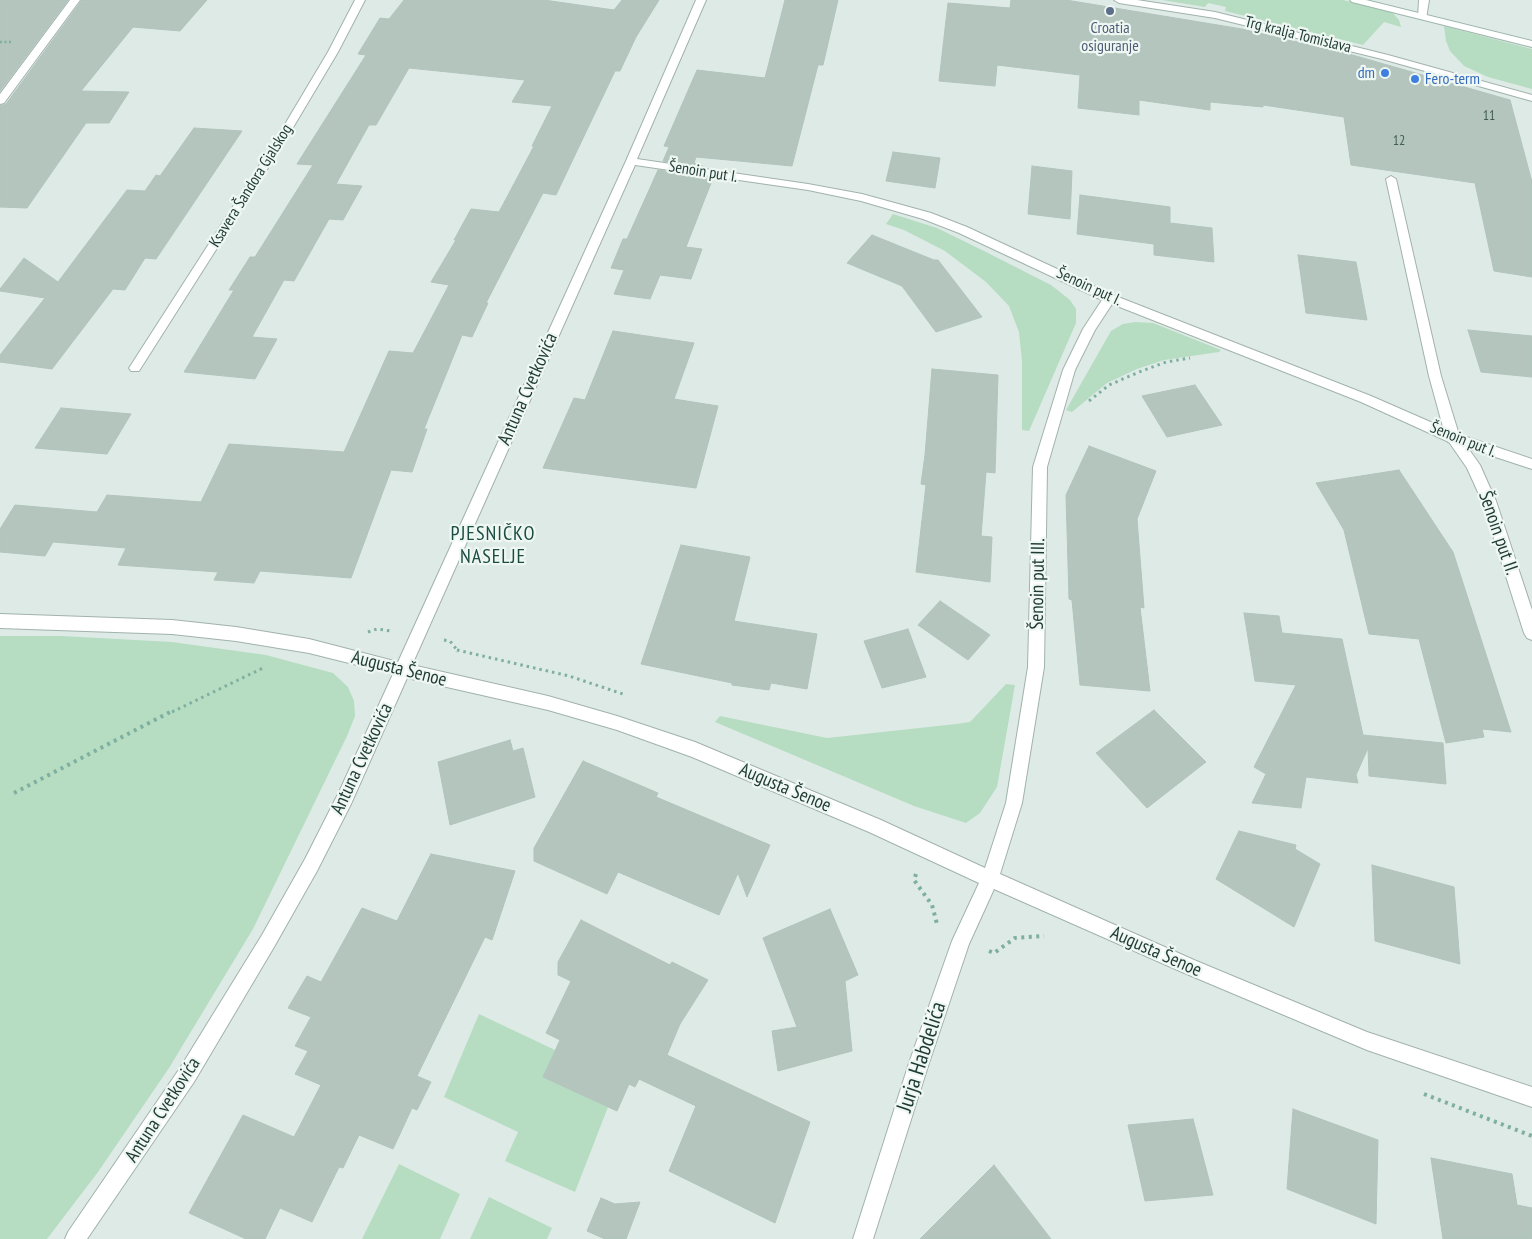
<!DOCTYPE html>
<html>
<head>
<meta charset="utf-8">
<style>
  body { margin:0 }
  canvas { display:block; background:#deeae5 }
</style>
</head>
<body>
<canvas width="1532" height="1239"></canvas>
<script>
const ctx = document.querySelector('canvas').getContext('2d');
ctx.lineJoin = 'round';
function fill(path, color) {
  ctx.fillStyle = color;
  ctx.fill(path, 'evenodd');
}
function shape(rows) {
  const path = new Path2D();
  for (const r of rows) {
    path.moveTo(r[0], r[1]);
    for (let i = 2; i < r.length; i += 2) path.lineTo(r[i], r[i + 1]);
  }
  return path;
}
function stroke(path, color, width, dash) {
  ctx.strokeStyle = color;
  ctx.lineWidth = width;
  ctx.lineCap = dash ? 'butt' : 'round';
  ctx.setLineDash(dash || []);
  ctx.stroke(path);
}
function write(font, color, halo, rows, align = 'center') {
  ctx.font = font + ' "PT Sans Narrow",sans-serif';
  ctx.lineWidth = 4.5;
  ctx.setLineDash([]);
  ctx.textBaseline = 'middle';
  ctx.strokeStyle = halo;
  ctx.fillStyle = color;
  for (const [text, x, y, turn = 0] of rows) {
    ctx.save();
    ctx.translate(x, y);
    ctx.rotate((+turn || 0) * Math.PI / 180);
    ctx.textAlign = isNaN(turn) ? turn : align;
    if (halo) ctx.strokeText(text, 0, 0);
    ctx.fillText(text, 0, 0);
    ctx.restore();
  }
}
fill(shape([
  [1162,0,1343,0,1391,11,1399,20,1401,27,1384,22,1363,45,1225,11,1226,7,1208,3,1205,7],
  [1444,26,1532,49,1532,89,1488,77,1464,66,1450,51,1446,41],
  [893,214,937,228,982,250,1051,285,1070,300,1076,309,1076,323,1029,431,1022,430,1022,361,1019,332,1009,306,986,282,945,251,904,230,886,224],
  [1135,322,1153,323,1221,350,1219,352,1164,360,1137,369,1107,383,1072,412,1066,410,1111,331,1123,324],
  [0,636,62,636,172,642,266,655,333,673,348,687,354,701,355,716,347,736,253,929,169,1068,98,1172,47,1239,0,1239],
  [1006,684,1015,685,997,787,980,813,966,823,914,806,715,722,720,716,827,738,956,724,970,722],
  [479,1014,555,1050,543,1077,608,1107,575,1192,505,1161,518,1132,444,1097],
  [399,1164,460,1194,440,1239,362,1239],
  [489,1197,552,1228,547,1239,470,1239]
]), '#b6ddc2');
const building = shape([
  [0,0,68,0,0,91,0,0],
  [82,0,207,0,180,31,133,27,81,91,129,92,109,123,86,123,27,208,0,207,0,106,6,104,82,0],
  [404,0,544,0,614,10,622,0,659,0,636,37,620,71,615,71,556,195,543,193,486,303,488,303,472,337,462,335,424,429,427,429,412,472,391,470,351,578,260,571,254,583,214,580,218,572,118,565,126,548,53,542,45,556,0,552,0,529,15,505,97,512,107,495,201,502,229,444,344,452,389,351,413,353,449,285,431,282,456,240,454,240,471,209,499,212,534,146,532,146,552,106,512,102,525,80,409,68,376,125,369,125,336,184,362,186,343,220,329,219,294,281,284,280,252,337,277,339,255,379,184,372,234,290,229,290,250,257,255,257,313,165,297,164,366,55,358,54,380,18,389,19,404,0],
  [785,0,838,0,823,65,818,65,792,166,696,157,694,163,705,167,663,161,669,147,664,146,697,70,765,78,785,0],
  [1011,0,1066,0,1242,29,1349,54,1510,100,1532,182,1532,277,1494,271,1475,183,1351,165,1344,117,1263,105,1263,107,1210,102,1210,110,1139,100,1139,115,1078,108,1080,75,997,65,995,86,939,81,948,3,1010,8,1011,0],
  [194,128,242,131,156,259,145,258,125,290,113,289,52,369,0,362,0,355,45,298,0,291,0,289,24,258,58,282,127,190,145,191,156,175,160,176,194,128],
  [893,152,940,158,935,188,886,181,893,152],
  [1032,166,1072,171,1070,219,1028,214,1032,166],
  [658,170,713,178,686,247,702,249,691,279,660,275,650,299,614,294,624,270,611,268,623,239,627,239,658,170],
  [1080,195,1170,207,1170,223,1212,228,1214,262,1154,255,1154,244,1077,234,1080,195],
  [872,235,934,260,938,260,982,317,936,332,902,286,847,263,872,235],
  [1298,255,1356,262,1367,320,1306,313,1298,255],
  [1468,330,1532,336,1532,377,1481,372,1468,330],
  [613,331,694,343,674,399,718,406,696,488,543,468,574,398,585,400,613,331],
  [932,369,998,375,995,473,986,472,981,536,992,537,990,582,916,572,926,485,921,484,925,455,932,369],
  [1195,385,1222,425,1167,437,1142,396,1195,385],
  [61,408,131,414,107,454,35,448,61,408],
  [1089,446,1156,471,1137,519,1144,608,1140,607,1150,691,1080,685,1072,600,1069,599,1066,495,1089,446],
  [1399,470,1453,552,1511,732,1482,729,1484,737,1446,743,1419,639,1369,634,1344,530,1316,483,1399,470],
  [681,545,750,557,734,621,817,634,807,689,771,683,769,690,732,685,732,683,641,664,681,545],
  [940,601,990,635,968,660,918,625,940,601],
  [1244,613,1279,616,1282,633,1342,639,1363,735,1443,743,1446,784,1369,776,1368,748,1356,775,1358,783,1306,777,1301,808,1252,803,1266,774,1254,767,1296,685,1255,681,1244,613],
  [908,629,926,677,882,688,864,641,908,629],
  [1154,710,1206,762,1147,808,1096,753,1154,710],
  [510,740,513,751,523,748,535,797,450,825,438,762,510,740],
  [583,761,658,793,656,797,770,845,747,897,738,873,719,915,618,872,607,894,534,861,534,848,583,761],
  [1239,831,1296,845,1295,849,1320,864,1294,927,1216,879,1239,831],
  [431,854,515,871,492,940,485,937,417,1076,431,1082,417,1110,412,1108,393,1149,359,1135,343,1168,339,1167,312,1222,280,1208,265,1239,246,1239,189,1213,243,1115,294,1137,321,1085,295,1074,308,1051,295,1046,311,1017,288,1008,307,976,321,982,362,908,397,921,431,854],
  [1372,865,1454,887,1460,964,1375,941,1372,865],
  [830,909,858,975,845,981,852,1051,778,1071,772,1031,797,1027,763,938,830,909],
  [581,920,670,965,672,962,708,980,680,1024,667,1055,810,1122,775,1223,669,1171,696,1106,639,1079,635,1087,629,1084,617,1111,543,1077,560,1040,546,1033,571,981,558,975,558,962,581,920],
  [1293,1109,1378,1140,1376,1224,1287,1189,1293,1109],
  [1193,1119,1213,1195,1145,1201,1128,1125,1193,1119],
  [1431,1158,1512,1174,1517,1205,1532,1208,1532,1239,1443,1239,1431,1158],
  [994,1165,1051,1239,920,1239,994,1165],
  [601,1198,615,1204,640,1202,626,1239,605,1239,587,1231,601,1198]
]);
fill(building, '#b4c5be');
stroke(building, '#b1c4bd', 1);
const service = shape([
  [1391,176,1396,179,1441,376,1460,438,1458,442,1453,443,1448,442,1446,438,1429,376,1386,179,1391,176]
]);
const minor = shape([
  [70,0,80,0,4,103,0,104,0,94,70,0],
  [355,0,365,0,338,52,285,141,139,371,131,371,129,368,131,365,275,141,328,52,355,0],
  [696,0,706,0,637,159,808,184,862,194,931,213,967,227,1113,295,1371,396,1458,434,1532,459,1532,469,1468,448,1480,465,1496,501,1532,610,1532,640,1527,638,1524,633,1482,501,1467,468,1449,442,1361,402,1112,304,1095,330,1075,370,1047,467,1044,667,1022,803,1000,874,1194,960,1367,1032,1532,1087,1532,1107,1367,1050,1182,972,994,889,969,944,929,1063,873,1239,853,1239,909,1063,952,941,979,883,869,832,692,757,617,730,548,710,407,678,351,804,317,871,274,947,194,1082,87,1239,65,1239,68,1232,180,1068,262,935,305,859,339,792,393,674,309,653,236,641,172,634,0,628,0,614,172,620,236,627,309,639,398,662,626,161,696,0],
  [635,165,808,190,861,201,923,219,959,233,1102,300,1083,329,1063,370,1033,467,1028,667,1006,803,985,868,881,820,695,742,617,716,548,696,412,665,635,165],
  [1114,0,1137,0,1215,12,1388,55,1532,95,1532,101,1382,59,1215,18,1119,3,1114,0],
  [1419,0,1429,0,1426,19,1420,19,1418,17,1419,0]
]);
const secondary = shape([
  [1350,0,1366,0,1532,41,1532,47,1352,2,1350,0]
]);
stroke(service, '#a1b2ac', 2);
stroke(minor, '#a1b2ac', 2);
stroke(secondary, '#9db6ae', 2);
stroke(shape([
  [0,42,13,42]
]), '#7eafa1', 2.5, [2, 2.5]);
stroke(shape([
  [1089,401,1109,385,1139,372,1166,362,1190,358],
  [368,632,377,629,391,631],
  [444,640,450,641,457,650,456,652],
  [457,650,569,676,623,694],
  [172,712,265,667]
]), '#7eafa1', 3, [2.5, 4]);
stroke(shape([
  [14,793,174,710],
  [916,874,914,880,932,905,937,924],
  [989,951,994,953,1015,938,1044,936],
  [1424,1094,1532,1136]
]), '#7eafa1', 4, [3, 4.5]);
fill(service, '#fff');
fill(minor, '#fff');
fill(secondary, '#fff');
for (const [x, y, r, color] of [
  [1110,11,5,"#5c6f8a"],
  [1385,73,5,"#3f7fe0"],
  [1415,79,5,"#3f7fe0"]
]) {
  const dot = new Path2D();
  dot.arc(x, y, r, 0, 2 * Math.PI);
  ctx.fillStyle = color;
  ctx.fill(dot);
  stroke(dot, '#eff7f3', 2);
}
write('14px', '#445d56', null, [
  ["11",1489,116],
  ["12",1399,141]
]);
write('16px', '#4e5e75', '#eff7f3', [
  ["Croatia",1110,28],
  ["osiguranje",1110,46]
]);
write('16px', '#1f3a34', '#eff7f3', [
  ["Trg kralja Tomislava",1298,35,14],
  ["Šenoin put I.",703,172,9],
  ["Ksavera Šandora Gjalskog",251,186,-58],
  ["Šenoin put I.",1089,287,25],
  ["Šenoin put I.",1463,440,22]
]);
write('16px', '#366cbe', '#eff7f3', [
  ["dm",1375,73],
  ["Fero-term",1425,79,"left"]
], 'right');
write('19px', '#1f3a34', '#eff7f3', [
  ["Antuna Cvetkovića",528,389,-66],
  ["Šenoin put II.",1498,533,71],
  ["Šenoin put III.",1038,584,-89],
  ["Augusta Šenoe",399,669,14],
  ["Antuna Cvetkovića",362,759,-65],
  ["Augusta Šenoe",785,788,23],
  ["Augusta Šenoe",1156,952,24],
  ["Antuna Cvetkovića",163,1110,-57]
]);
ctx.letterSpacing = '1px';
write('20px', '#1b4d42', '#eff7f3', [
  ["PJESNIČKO",493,534],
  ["NASELJE",493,557]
]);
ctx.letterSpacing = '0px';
write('22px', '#1f3a34', '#eff7f3', [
  ["Jurja Habdelića",922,1057,-72]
]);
</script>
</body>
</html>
